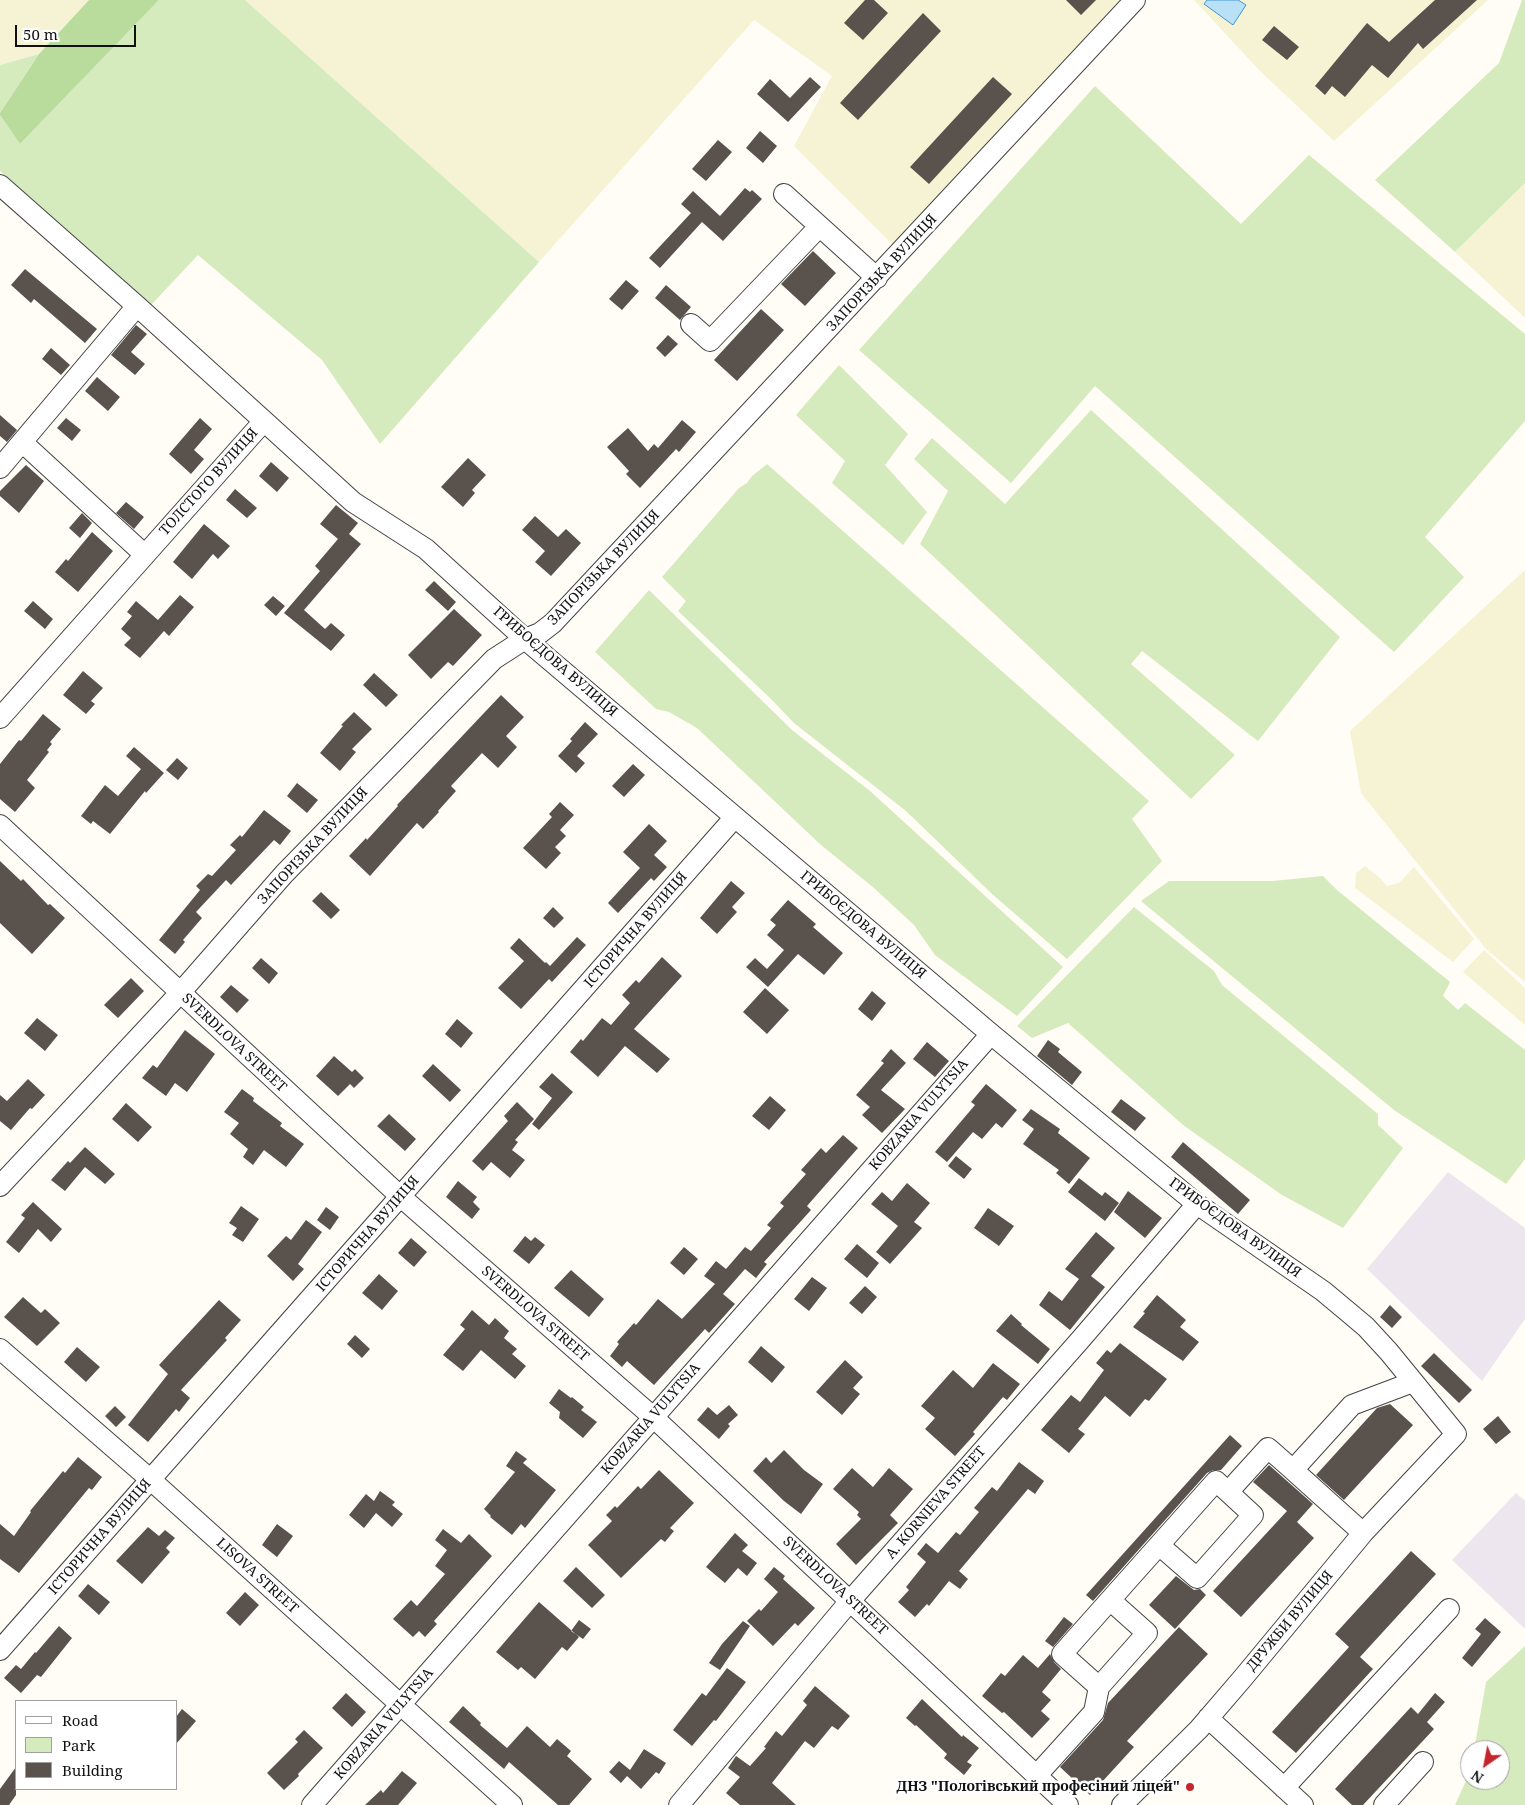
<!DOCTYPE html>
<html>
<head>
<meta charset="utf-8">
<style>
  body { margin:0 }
  #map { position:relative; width:1525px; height:1805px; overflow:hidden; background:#fffdf5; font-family:"Noto Serif",serif }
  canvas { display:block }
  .legend { position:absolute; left:15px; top:1700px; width:162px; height:90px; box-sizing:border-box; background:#fff; border:1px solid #a0a0a0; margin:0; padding:6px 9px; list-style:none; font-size:15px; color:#111 }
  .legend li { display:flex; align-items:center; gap:10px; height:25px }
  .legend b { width:25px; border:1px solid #a0a0a0 }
  .north { position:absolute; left:1460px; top:1740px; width:50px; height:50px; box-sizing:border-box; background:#fff; border:1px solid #a0a0a0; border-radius:50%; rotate:213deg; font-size:14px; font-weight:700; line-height:20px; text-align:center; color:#111 }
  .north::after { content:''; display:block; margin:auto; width:18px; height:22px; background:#c4262e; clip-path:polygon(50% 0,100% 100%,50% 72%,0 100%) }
  .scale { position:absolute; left:15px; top:25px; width:121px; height:22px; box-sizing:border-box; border:2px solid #111; border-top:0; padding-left:6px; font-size:15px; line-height:18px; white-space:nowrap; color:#111; -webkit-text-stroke:4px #fff; paint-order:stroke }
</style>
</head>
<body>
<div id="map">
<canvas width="1525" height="1805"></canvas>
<ul class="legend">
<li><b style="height:6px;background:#fff"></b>Road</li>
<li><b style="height:14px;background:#d5ebbd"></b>Park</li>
<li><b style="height:14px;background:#5a524d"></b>Building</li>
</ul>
<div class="north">N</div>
<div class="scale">50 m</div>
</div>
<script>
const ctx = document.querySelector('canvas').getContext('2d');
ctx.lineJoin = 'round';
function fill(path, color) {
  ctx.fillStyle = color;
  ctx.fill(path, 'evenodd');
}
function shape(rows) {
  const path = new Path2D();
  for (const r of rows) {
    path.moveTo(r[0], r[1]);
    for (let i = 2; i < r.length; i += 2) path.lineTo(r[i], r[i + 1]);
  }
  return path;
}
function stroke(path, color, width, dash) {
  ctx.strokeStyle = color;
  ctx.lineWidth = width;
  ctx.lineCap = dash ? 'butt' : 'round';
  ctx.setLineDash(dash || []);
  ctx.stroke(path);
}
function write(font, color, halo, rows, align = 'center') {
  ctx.font = font + ' "Noto Serif",serif';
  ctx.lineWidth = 5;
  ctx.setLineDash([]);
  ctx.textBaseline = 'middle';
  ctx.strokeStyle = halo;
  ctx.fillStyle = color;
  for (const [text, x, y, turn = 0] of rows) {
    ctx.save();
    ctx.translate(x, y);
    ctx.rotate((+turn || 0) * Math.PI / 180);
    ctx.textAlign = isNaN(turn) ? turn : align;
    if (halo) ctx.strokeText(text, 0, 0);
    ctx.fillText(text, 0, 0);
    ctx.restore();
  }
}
fill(shape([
  [1448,1172,1525,1228,1525,1319,1482,1381,1367,1269],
  [1516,1493,1525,1501,1525,1629,1452,1560]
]), '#eee6ef');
fill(shape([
  [0,0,89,0,39,54,0,65],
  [245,0,1123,0,894,246,794,146,832,76,754,20,539,262],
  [1194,0,1488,0,1334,141,1259,70],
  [1525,183,1525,318,1455,252],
  [1525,570,1525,982,1486,949,1361,793,1350,731],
  [1365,866,1380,878,1387,886,1399,883,1414,867,1474,939,1453,962,1355,888,1356,873],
  [1484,950,1525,988,1525,1025,1463,972]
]), '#f6f3d4');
fill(shape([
  [159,0,245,0,539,262,380,444,322,360,198,255,151,305,0,171,0,115,20,144],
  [1522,0,1525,0,1525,183,1455,252,1375,180,1499,63],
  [39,54,0,113,0,65],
  [1095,86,1241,224,1309,155,1525,334,1525,421,1425,537,1464,577,1394,652,1095,386,1011,483,859,350],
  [839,365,908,434,885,465,927,512,903,545,832,483,845,461,796,415],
  [1091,410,1340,637,1258,741,1142,651,1131,664,1235,755,1191,799,920,544,948,491,914,459,932,438,1005,504],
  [767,464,1149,801,1132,819,1162,861,1067,959,991,893,906,811,794,723,770,698,678,611,686,601,662,577,739,488,747,483,752,476],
  [649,590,792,730,870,791,1063,967,1017,1016,935,955,914,925,874,888,821,845,697,728,669,712,656,709,595,652],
  [1323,876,1337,890,1450,982,1443,996,1458,1010,1465,1003,1525,1050,1525,1159,1506,1184,1394,1110,1141,901,1169,881,1273,881],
  [1134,907,1214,971,1222,985,1378,1114,1378,1125,1403,1148,1343,1228,1282,1195,1183,1125,1068,1023,1032,1038,1017,1026],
  [1525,1646,1525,1805,1455,1805,1470,1772,1470,1780,1500,1780,1500,1750,1474,1750,1486,1682]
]), '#d5ebbd');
fill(shape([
  [89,0,159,0,20,144,0,115,0,113,39,54]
]), '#b9dc9c');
const water = shape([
  [1207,0,1238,0,1246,5,1233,25,1204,4,1207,0]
]);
fill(water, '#b9e0f7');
stroke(water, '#3f96cf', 1);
fill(shape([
  [865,0,874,0,888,13,863,40,844,23],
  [1066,0,1096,0,1081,15],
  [1435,0,1477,0,1423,49,1418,43,1388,78,1372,65,1345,97,1332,86,1325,95,1315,86,1367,23,1389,42],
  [923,13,941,31,858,120,840,103],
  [1274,26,1299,47,1287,60,1262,40],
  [810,77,821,87,788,122,757,94,770,79,790,98],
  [993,77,1012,94,929,184,910,167],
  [760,131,777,146,763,163,746,148],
  [718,140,732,152,706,181,692,169],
  [745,188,750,192,752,190,762,199,723,241,702,222,660,268,649,258,691,213,681,204,693,191,720,216],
  [813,251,836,273,805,306,781,284],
  [25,269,97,329,85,343,34,299,31,303,11,285],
  [626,280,639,291,622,310,609,299],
  [666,285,691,307,680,320,655,298],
  [761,309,784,330,737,381,714,360],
  [136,325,147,334,131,352,145,364,135,375,111,355],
  [668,335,678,344,665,357,656,348],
  [51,348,70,365,61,375,42,359],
  [97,377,120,397,108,411,85,391],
  [0,415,17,430,7,442,0,436],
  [66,418,81,430,72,441,57,428],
  [200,418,212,429,194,450,204,459,191,474,169,454],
  [682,420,696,432,679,452,676,449,640,488,626,474,629,471,607,447,628,428,648,451,654,444,658,448],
  [468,458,486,475,472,490,475,493,463,507,441,487],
  [271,462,289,478,277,492,259,476],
  [26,465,44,481,19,513,0,496,0,491],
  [235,489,257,508,247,518,226,500],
  [126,502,144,517,134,529,116,513],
  [336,505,358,523,349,534,361,544,304,610,325,629,331,623,345,635,331,651,284,613,320,571,315,566,338,539,320,524],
  [82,513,92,523,80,538,69,528],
  [535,516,558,537,566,529,581,543,551,576,535,562,545,551,522,530],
  [204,524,230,546,218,559,213,554,192,579,173,562],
  [92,532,113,551,78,592,55,572,66,559,68,561],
  [434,581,456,602,448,611,425,590],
  [180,595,194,607,169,636,164,631,140,658,124,645,131,638,121,629,132,616,127,612,136,601,158,620],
  [273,596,285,606,276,616,264,605],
  [33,601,53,619,45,629,24,611],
  [454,609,482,635,453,666,448,662,431,679,408,655],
  [83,671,103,688,91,701,95,704,86,714,63,695],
  [374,673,398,695,386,707,363,685],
  [501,695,524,717,506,736,517,747,498,768,482,753,451,786,456,791,438,811,439,812,423,829,417,823,370,876,349,856,366,838,367,840,398,806,397,805],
  [354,712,372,729,352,749,356,752,340,771,320,753,343,726,341,725],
  [43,714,61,729,50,742,52,744,47,750,49,752,27,780,35,788,15,812,0,799,0,764,19,740,21,741],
  [585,722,598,734,577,756,585,763,576,773,558,756,572,741,570,739],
  [134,747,164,773,146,793,145,791,110,834,93,821,91,824,81,816,105,785,118,796,141,769,126,756],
  [177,758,188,768,178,780,166,770],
  [633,764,645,775,624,797,612,786],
  [297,783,318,800,307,813,287,796],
  [560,802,574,815,560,830,566,836,555,847,561,853,546,869,523,848,552,817,549,814],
  [264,810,291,831,280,845,274,840,231,885,226,880,196,912,202,918,183,940,185,942,175,954,159,940,200,890,196,886,208,874,212,876,236,850,230,845,240,835,242,837],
  [649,824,667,841,654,855,667,867,654,881,651,878,618,913,608,903,640,868,623,852],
  [0,861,21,881,23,879,48,905,50,904,65,918,32,954,0,923],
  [731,881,745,893,732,907,737,912,717,934,700,918],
  [321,892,340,910,331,919,312,901],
  [788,900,816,924,813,927,843,953,824,975,798,954,768,987,746,967,755,958,767,969,784,950,767,935,776,925,770,920],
  [553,907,564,918,554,928,543,918],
  [577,937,586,945,552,982,549,979,521,1009,498,988,524,961,510,948,519,938,545,963,546,962,550,966],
  [662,957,682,976,634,1029,670,1059,657,1073,625,1046,598,1077,570,1052,581,1039,583,1041,602,1018,611,1025,630,1003,622,995,636,980,639,983],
  [261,958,278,973,269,984,252,968],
  [131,978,144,991,118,1018,104,1005],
  [231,985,249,1000,237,1013,220,997],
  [765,988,789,1010,767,1034,743,1012],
  [872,991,886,1003,872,1021,858,1009],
  [37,1018,58,1035,45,1051,24,1033],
  [457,1019,473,1033,461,1048,445,1034],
  [185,1030,215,1054,187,1092,175,1083,166,1096,142,1078,153,1065,157,1068],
  [1048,1040,1060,1049,1058,1052,1082,1072,1072,1085,1037,1056],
  [927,1042,949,1061,935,1077,913,1059],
  [891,1049,906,1063,881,1090,905,1109,882,1133,862,1115,870,1107,856,1095,884,1063,881,1061],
  [334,1056,352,1072,355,1069,364,1078,354,1088,350,1084,338,1096,316,1076],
  [433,1064,461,1090,450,1102,422,1076],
  [552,1073,573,1092,539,1130,532,1124,552,1098,539,1087],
  [28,1079,45,1095,32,1109,30,1108,11,1130,0,1121,0,1095,7,1101],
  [986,1084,1017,1110,1002,1128,996,1123,982,1139,973,1132,947,1162,935,1152,975,1105,971,1102],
  [242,1089,254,1098,253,1101,282,1123,280,1126,304,1144,286,1167,264,1150,253,1165,243,1157,248,1149,230,1134,239,1123,224,1112],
  [770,1096,786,1110,769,1130,752,1116],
  [1121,1099,1146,1118,1135,1131,1111,1112],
  [517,1102,534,1119,515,1140,518,1142,512,1150,525,1160,510,1178,491,1162,483,1171,472,1161,508,1121,504,1116],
  [126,1103,152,1127,138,1142,112,1119],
  [1031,1109,1060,1129,1058,1133,1090,1158,1069,1184,1056,1173,1059,1170,1023,1144,1034,1129,1022,1120],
  [389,1114,416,1139,405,1151,377,1126],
  [843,1135,858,1148,807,1206,811,1210,764,1262,767,1264,756,1278,745,1269,723,1294,735,1304,709,1333,705,1329,654,1385,627,1361,622,1367,610,1356,619,1344,617,1342,634,1323,636,1325,658,1299,682,1319,715,1284,704,1276,716,1261,726,1269,745,1247,751,1251,771,1228,767,1225,784,1206,780,1203,806,1174,801,1170,821,1148,826,1153],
  [1183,1142,1250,1200,1238,1214,1171,1157],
  [85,1147,115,1174,105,1184,85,1167,65,1191,51,1180,68,1161,70,1163],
  [956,1156,972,1169,964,1179,948,1166],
  [1079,1178,1102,1196,1105,1192,1119,1203,1105,1221,1068,1192],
  [458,1181,477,1197,473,1202,480,1209,472,1219,446,1197],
  [907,1183,930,1203,914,1222,922,1228,890,1264,876,1252,898,1226,871,1204,882,1192,892,1201],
  [1128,1191,1162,1218,1145,1238,1114,1212],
  [33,1202,62,1229,51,1242,38,1229,19,1253,6,1242,25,1218,21,1215],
  [241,1206,259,1219,243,1242,232,1235,237,1228,229,1223],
  [326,1207,339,1217,330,1230,317,1220],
  [988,1208,1014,1226,999,1246,974,1228],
  [306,1220,322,1232,298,1264,304,1269,293,1281,267,1256,286,1236,291,1240],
  [1096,1232,1115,1248,1091,1276,1105,1287,1070,1330,1039,1305,1049,1291,1062,1301,1079,1279,1065,1269],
  [525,1236,531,1241,535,1237,545,1245,529,1264,513,1251],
  [411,1238,427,1252,414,1267,398,1253],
  [857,1244,879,1263,867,1278,844,1259],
  [684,1247,698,1259,684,1275,670,1263],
  [571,1270,604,1299,589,1317,554,1288],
  [379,1274,398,1291,382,1310,362,1293],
  [812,1277,827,1288,809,1311,794,1299],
  [865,1286,877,1297,862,1314,849,1303],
  [1157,1295,1186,1320,1180,1327,1199,1342,1183,1361,1133,1327,1145,1313,1143,1312],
  [23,1297,41,1313,45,1309,60,1323,37,1346,4,1317],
  [219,1300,241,1320,225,1338,227,1340,181,1390,190,1398,179,1412,176,1409,148,1442,128,1425,168,1374,159,1365],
  [1390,1305,1402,1317,1392,1328,1380,1317],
  [472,1310,489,1325,495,1318,509,1331,504,1338,517,1349,512,1354,526,1366,515,1379,481,1350,463,1371,443,1355,465,1329,460,1325],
  [1011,1314,1022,1324,1021,1325,1050,1349,1038,1364,996,1331],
  [355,1335,370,1349,362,1358,347,1344],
  [1120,1343,1167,1379,1149,1401,1145,1399,1130,1417,1105,1396,1078,1429,1085,1434,1069,1453,1041,1430,1071,1395,1080,1402,1104,1370,1096,1363,1107,1350,1111,1353],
  [761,1346,785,1367,772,1383,748,1362],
  [77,1347,100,1367,86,1382,64,1362],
  [1434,1353,1472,1390,1459,1403,1421,1366],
  [845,1360,863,1377,853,1388,860,1394,842,1415,816,1392],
  [993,1363,1020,1384,1007,1400,1003,1397,973,1432,975,1434,955,1456,925,1429,935,1418,921,1406,953,1370,973,1388],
  [559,1389,571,1398,572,1397,584,1407,581,1410,597,1422,583,1438,559,1418,560,1412,549,1403],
  [1390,1404,1413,1425,1344,1500,1316,1475,1377,1408],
  [729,1405,738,1415,728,1424,730,1426,719,1439,697,1420,708,1407,717,1415],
  [115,1406,126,1417,116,1427,105,1416],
  [1498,1416,1511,1432,1496,1444,1483,1429],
  [1230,1435,1242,1446,1221,1470,1213,1470,1207,1473,1093,1601,1086,1595],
  [784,1450,804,1470,823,1484,801,1514,784,1501,753,1471,766,1457,771,1463],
  [516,1451,527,1459,523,1463,556,1490,525,1528,521,1524,512,1535,490,1517,491,1516,484,1509,515,1472,506,1466],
  [78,1457,102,1477,92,1490,89,1488,19,1573,0,1559,0,1524,14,1536,31,1512,30,1511,63,1471,65,1473],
  [1019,1462,1044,1481,1035,1494,1028,1489,959,1571,968,1579,960,1589,949,1581,929,1606,927,1604,915,1617,898,1602,909,1590,906,1587,926,1562,917,1554,926,1543,938,1553,956,1532,960,1535,979,1512,974,1508,992,1487,997,1491],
  [1269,1465,1313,1504,1297,1522,1314,1538,1241,1617,1213,1591,1287,1511,1253,1482],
  [852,1468,873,1487,889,1468,913,1489,890,1515,898,1523,856,1565,836,1544,861,1519,857,1515,859,1512,833,1489],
  [659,1470,694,1503,670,1528,674,1531,665,1542,661,1539,621,1578,588,1545,612,1521,606,1515,615,1506,617,1508,638,1486,641,1489],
  [380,1491,395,1502,392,1505,403,1514,392,1527,376,1513,364,1528,349,1515,366,1494,374,1501],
  [277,1524,293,1536,277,1557,262,1545],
  [148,1527,159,1536,165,1530,175,1538,166,1548,170,1552,142,1584,116,1561],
  [443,1529,461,1543,469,1534,492,1556,434,1621,437,1624,425,1637,419,1631,413,1637,393,1619,411,1600,417,1606,445,1574,435,1566,447,1550,435,1540],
  [735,1533,748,1545,742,1551,757,1563,747,1576,738,1568,725,1583,706,1567],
  [1411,1551,1436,1574,1360,1657,1373,1669,1296,1753,1272,1732,1349,1647,1335,1634],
  [576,1567,605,1595,592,1608,563,1581],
  [774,1567,785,1576,783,1579,815,1608,798,1626,795,1623,773,1646,747,1621,759,1609,761,1611,778,1592,764,1579],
  [1176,1576,1190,1587,1194,1590,1200,1589,1206,1595,1175,1629,1149,1605],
  [88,1584,110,1602,99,1615,78,1596],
  [245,1592,259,1605,240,1626,226,1613],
  [539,1602,579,1637,567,1651,562,1647,535,1679,521,1667,518,1670,496,1652],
  [1064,1617,1073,1624,1053,1647,1045,1641],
  [1485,1618,1501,1632,1472,1667,1462,1658,1481,1634,1475,1629],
  [579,1620,591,1629,583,1639,571,1631],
  [743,1621,750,1626,720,1670,709,1663,722,1644],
  [59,1626,72,1638,41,1677,37,1675,21,1693,4,1678,16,1665,21,1669,35,1652,36,1653],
  [1179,1627,1208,1654,1127,1741,1134,1747,1090,1795,1060,1767,1103,1720,1108,1703],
  [1050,1654,1054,1662,1061,1669,1042,1692,1051,1700,1041,1711,1050,1719,1032,1738,1004,1712,1002,1713,982,1696,1001,1673,1005,1676,1023,1655,1038,1668],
  [727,1668,746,1682,716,1721,714,1720,692,1746,673,1730,702,1693,706,1696],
  [815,1686,850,1716,838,1730,832,1726,814,1748,805,1741,772,1783,796,1805,740,1805,726,1793,740,1777,728,1768,736,1756,750,1766,766,1748,764,1747,776,1731,782,1736,807,1705,803,1701],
  [346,1693,366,1712,352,1727,332,1708],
  [1435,1693,1445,1702,1427,1722,1434,1729,1363,1805,1352,1805,1335,1789,1411,1707,1418,1714],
  [922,1699,962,1737,963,1735,979,1748,967,1762,972,1765,964,1775,944,1758,947,1754,916,1725,915,1726,906,1718],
  [463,1706,481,1723,480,1725,507,1748,527,1726,550,1747,557,1739,571,1751,567,1756,592,1779,569,1805,558,1805,509,1762,504,1769,449,1722],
  [182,1709,196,1721,176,1744,176,1717],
  [304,1730,323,1748,298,1774,299,1776,284,1790,267,1773,298,1742,295,1739],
  [644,1749,666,1763,659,1774,656,1772,641,1789,627,1776,621,1783,609,1772,619,1761,630,1770],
  [16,1767,16,1795,9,1805,0,1805,0,1789],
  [402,1771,417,1783,398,1805,365,1805,381,1790,383,1793]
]), '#5a524d');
const minor = shape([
  [0,185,137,306,264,421,0,718],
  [784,194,877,278],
  [691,324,710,341,819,227],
  [264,421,353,502,426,549,525,639,991,1034,1197,1204,1323,1291,1347,1311,1366,1327,1389,1352,1456,1434,1363,1533,1242,1679,1199,1729,1122,1805],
  [22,442,145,555],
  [0,468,137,306],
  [0,825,401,1197,653,1417,1068,1805],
  [0,1186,180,993,284,874,494,659,525,639,540,633,553,623,1135,0],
  [0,1349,151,1480,512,1805],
  [1293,1470,1363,1533],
  [1159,1545,1197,1578,1253,1515,1228,1492,1268,1448,1293,1470,1352,1405,1413,1382],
  [1110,1600,1216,1481,1228,1492],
  [0,1650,735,817],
  [1208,1718,1303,1805],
  [1037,1775,1094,1712,1099,1687,1147,1633,1110,1600,1062,1654,1099,1687],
  [1284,1788,1449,1609],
  [312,1805,991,1034],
  [679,1805,850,1601,1081,1339,1197,1204],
  [1384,1805,1423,1762]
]);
stroke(minor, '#444', 22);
stroke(minor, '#fff', 20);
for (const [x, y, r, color] of [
  [1190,1787,5,"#c4262e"]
]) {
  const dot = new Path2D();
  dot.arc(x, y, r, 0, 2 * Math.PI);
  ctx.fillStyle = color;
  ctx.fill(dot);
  stroke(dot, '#fff', 2);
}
write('14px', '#111', '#fff', [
  ["ЗАПОРІЗЬКА ВУЛИЦЯ",882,273,-47],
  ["ТОЛСТОГО ВУЛИЦЯ",209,482,-48],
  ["ЗАПОРІЗЬКА ВУЛИЦЯ",604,568,-46],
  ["ГРИБОЄДОВА ВУЛИЦЯ",555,662,41],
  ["ЗАПОРІЗЬКА ВУЛИЦЯ",313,846,-47],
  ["ГРИБОЄДОВА ВУЛИЦЯ",863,925,40],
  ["ІСТОРИЧНА ВУЛИЦЯ",636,930,-49],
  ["SVERDLOVA STREET",234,1043,43],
  ["KOBZARIA VULYTSIA",919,1115,-49],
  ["ГРИБОЄДОВА ВУЛИЦЯ",1235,1228,36],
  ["ІСТОРИЧНА ВУЛИЦЯ",368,1234,-49],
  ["SVERDLOVA STREET",535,1314,41],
  ["KOBZARIA VULYTSIA",651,1419,-49],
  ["A. KORNIEVA STREET",936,1503,-49],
  ["ІСТОРИЧНА ВУЛИЦЯ",100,1537,-49],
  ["LISOVA STREET",257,1576,42],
  ["SVERDLOVA STREET",835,1586,43],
  ["ДРУЖБИ ВУЛИЦЯ",1290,1621,-50],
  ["KOBZARIA VULYTSIA",384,1724,-49]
]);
write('bold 14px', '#111', '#fff', [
  ["ДНЗ \"Пологівський професіний ліцей\"",1180,1787]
], 'right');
</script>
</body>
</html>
